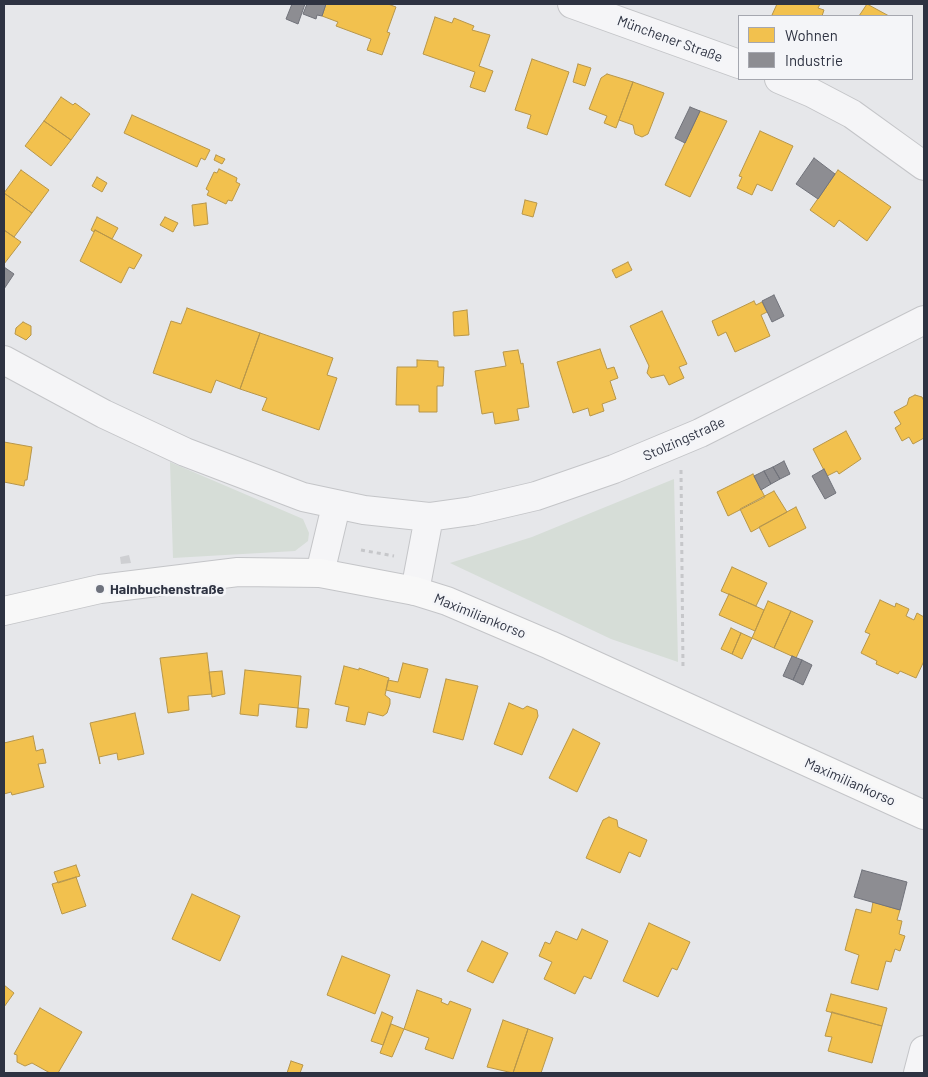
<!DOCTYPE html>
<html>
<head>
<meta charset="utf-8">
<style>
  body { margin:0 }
  #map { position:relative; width:928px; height:1077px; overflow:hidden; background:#e6e7ea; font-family:Barlow,sans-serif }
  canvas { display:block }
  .frame { position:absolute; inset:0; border:5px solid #2e3342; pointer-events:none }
  .legend { position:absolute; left:738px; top:15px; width:175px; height:65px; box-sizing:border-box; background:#f4f5f8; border:1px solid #a5a7af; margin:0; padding:6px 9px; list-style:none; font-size:15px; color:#2e3342 }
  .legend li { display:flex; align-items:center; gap:10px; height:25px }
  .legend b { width:25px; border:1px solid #a5a7af }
</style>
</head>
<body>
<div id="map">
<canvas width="928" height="1077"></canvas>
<div class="frame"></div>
<ul class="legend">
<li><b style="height:14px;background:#f2c14e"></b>Wohnen</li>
<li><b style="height:14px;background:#8d8d92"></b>Industrie</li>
</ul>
</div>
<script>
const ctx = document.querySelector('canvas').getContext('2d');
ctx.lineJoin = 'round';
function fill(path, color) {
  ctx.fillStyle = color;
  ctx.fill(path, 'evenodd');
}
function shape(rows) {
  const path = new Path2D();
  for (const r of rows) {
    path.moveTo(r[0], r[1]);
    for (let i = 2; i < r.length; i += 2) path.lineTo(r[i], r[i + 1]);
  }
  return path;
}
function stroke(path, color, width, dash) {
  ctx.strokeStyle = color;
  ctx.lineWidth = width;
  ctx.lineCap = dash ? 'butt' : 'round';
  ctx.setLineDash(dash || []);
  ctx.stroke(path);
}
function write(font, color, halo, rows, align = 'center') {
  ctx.font = font + ' Barlow,sans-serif';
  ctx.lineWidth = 5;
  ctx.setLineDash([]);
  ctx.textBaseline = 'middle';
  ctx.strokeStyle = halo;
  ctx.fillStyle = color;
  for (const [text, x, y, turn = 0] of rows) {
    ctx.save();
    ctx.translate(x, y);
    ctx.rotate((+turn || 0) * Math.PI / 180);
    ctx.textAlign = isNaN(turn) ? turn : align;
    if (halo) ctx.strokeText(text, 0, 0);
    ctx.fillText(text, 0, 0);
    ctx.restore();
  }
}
fill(shape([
  [170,462,303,519,309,533,308,541,295,551,173,558],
  [674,479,678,662,611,639,450,563,532,537]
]), '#d6ddd7');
const homes = shape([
  [326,4,388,4,396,7,387,32,390,33,382,55,367,50,371,39,336,26,338,22,322,16,326,4],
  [777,4,820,4,818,8,824,10,822,16,775,16,772,15,777,4],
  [867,4,889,16,859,16,867,4],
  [435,17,452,23,454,18,474,26,472,30,490,35,479,66,493,71,485,92,470,87,475,72,423,54,435,17],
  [532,59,569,72,547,135,527,128,531,115,515,110,532,59],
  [578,64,591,68,585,86,573,82,578,64],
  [607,74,633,82,616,128,604,123,607,116,589,109,601,78,607,74],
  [633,82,664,93,648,134,642,137,635,134,633,125,619,120,633,82],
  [61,97,73,105,75,103,90,114,71,140,44,121,61,97],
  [700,111,727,121,690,197,665,185,700,111],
  [132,115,210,150,205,160,201,158,197,167,124,133,132,115],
  [44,121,71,140,51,166,25,146,44,121],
  [760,131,793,146,772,191,757,184,752,195,737,188,742,177,739,176,760,131],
  [216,155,225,159,222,164,214,160,216,155],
  [219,169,237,178,236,182,240,184,232,201,228,200,226,204,207,195,209,191,206,189,214,172,217,173,219,169],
  [21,170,49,190,32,213,4,193,21,170],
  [838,170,891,207,867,241,839,220,834,227,810,210,838,170],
  [97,177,107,183,102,192,92,186,97,177],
  [4,193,32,213,14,237,4,230,4,193],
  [525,200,537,203,533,217,522,214,525,200],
  [206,203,208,224,194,226,192,205,206,203],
  [97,217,118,228,112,239,95,230,94,232,91,230,97,217],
  [165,217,178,223,173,232,160,225,165,217],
  [4,230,21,242,4,264,4,230],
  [95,230,142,255,134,269,129,267,121,283,80,261,95,230],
  [628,262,632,270,616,278,612,270,628,262],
  [754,301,756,305,762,302,767,312,761,315,770,336,735,352,726,332,718,336,712,321,754,301],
  [187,308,260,333,240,389,216,380,211,393,153,373,171,321,181,324,187,308],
  [467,310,469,335,454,336,453,312,467,310],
  [662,311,687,364,679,367,684,378,669,385,664,375,651,378,647,373,649,366,630,326,662,311],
  [23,322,31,326,31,335,26,340,15,334,16,328,23,322],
  [260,333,333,358,327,375,337,378,319,430,262,410,267,398,240,389,260,333],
  [600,349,607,369,614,367,618,378,610,381,616,399,602,404,604,411,590,416,588,408,573,413,557,362,600,349],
  [518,350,521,364,523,363,529,407,517,409,519,420,495,424,493,412,482,414,475,371,506,366,503,352,518,350],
  [417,360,438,361,438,367,444,367,443,386,437,386,437,412,419,412,419,405,396,405,397,367,417,367,417,360],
  [915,395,922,397,924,401,924,438,913,444,909,437,902,441,895,428,901,424,894,412,907,405,909,398,915,395],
  [846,431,861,459,839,474,837,471,827,476,813,449,846,431],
  [4,442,32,447,27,480,25,480,24,486,4,482,4,442],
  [753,474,765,497,728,516,717,492,753,474],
  [774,491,787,512,751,532,740,509,774,491],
  [796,507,806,528,769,547,759,527,796,507],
  [732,567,767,583,756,606,721,591,732,567],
  [729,594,764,610,755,631,719,615,729,594],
  [880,600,895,607,896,603,909,609,906,616,914,620,917,613,924,617,924,661,916,678,900,671,898,674,876,664,877,661,861,653,870,634,865,632,880,600],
  [768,601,791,611,774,648,752,638,768,601],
  [791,611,813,621,796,658,774,648,791,611],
  [731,628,741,633,732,654,721,649,731,628],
  [741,633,752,638,742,659,732,654,741,633],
  [207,653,212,694,188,696,189,710,168,713,160,658,207,653],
  [403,663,428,669,420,698,386,690,388,680,398,682,403,663],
  [344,666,359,670,359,668,389,678,385,695,390,699,390,704,387,713,383,716,368,712,365,725,346,721,349,707,335,704,344,666],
  [245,670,301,676,298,708,259,704,258,716,240,714,245,670],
  [222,671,225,694,212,697,209,672,222,671],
  [446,679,478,686,463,740,433,732,446,679],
  [509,703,523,709,527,706,537,710,538,716,522,755,494,744,509,703],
  [298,708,309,709,307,728,296,727,298,708],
  [135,713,144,754,118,760,117,753,99,757,100,764,90,723,135,713],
  [573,729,600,743,577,792,549,778,573,729],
  [33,736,36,751,43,749,46,763,38,764,44,787,12,795,11,792,4,794,4,743,33,736],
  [609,817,617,820,618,827,647,840,640,857,629,852,620,873,586,858,603,820,609,817],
  [76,865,80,876,58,883,54,872,76,865],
  [76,877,86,906,62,914,52,884,76,877],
  [192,894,240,916,220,961,172,939,192,894],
  [873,902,900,910,897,920,902,921,899,934,905,936,900,951,895,949,891,962,886,961,878,990,851,983,859,955,845,950,856,909,871,913,873,902],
  [649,923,690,942,677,970,672,968,658,997,623,981,649,923],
  [582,929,608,941,591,979,584,976,575,994,544,979,552,962,539,956,545,942,550,944,556,931,577,940,582,929],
  [482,941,508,953,493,983,467,971,482,941],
  [342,956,390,975,375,1014,327,995,342,956],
  [4,985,14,993,4,1007,4,985],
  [417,990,442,999,441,1002,448,1005,450,1001,471,1009,453,1059,425,1049,429,1038,404,1029,417,990],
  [831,994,887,1008,882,1026,826,1011,831,994],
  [40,1008,82,1032,58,1073,50,1073,32,1063,25,1066,17,1062,17,1055,14,1054,40,1008],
  [382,1012,393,1017,383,1045,371,1041,382,1012],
  [832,1012,882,1026,872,1063,828,1051,832,1037,825,1036,832,1012],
  [503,1020,528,1029,513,1073,487,1067,503,1020],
  [391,1024,404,1029,392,1057,380,1053,391,1024],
  [528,1029,553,1038,541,1073,513,1073,528,1029],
  [291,1061,303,1065,300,1073,287,1073,291,1061]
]);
fill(homes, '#f2c14e');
stroke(homes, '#b7964a', 1);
const industry = shape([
  [292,4,305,4,298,24,286,19,292,4],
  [307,4,326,4,322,16,317,15,316,19,303,14,307,4],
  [690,107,700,111,685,143,675,138,690,107],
  [814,158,835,174,818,199,796,184,814,158],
  [4,267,14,274,4,289,4,267],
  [774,295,784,316,772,322,762,301,774,295],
  [784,461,790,474,780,479,773,467,784,461],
  [773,467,780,479,771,484,764,471,773,467],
  [824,469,836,493,825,499,812,476,824,469],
  [764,471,771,484,761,490,754,476,764,471],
  [792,656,802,660,793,680,783,676,792,656],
  [802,660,812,665,803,685,793,680,802,660],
  [862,870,907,882,900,910,854,897,862,870]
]);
fill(industry, '#8d8d92');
stroke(industry, '#70727a', 1);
fill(shape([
  [129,555,131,563,121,564,120,557]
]), '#cecfd2');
const street = shape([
  [572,4,739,64],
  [779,79,812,93,852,114,924,166],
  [4,360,104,414,185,452,303,497,364,510,429,517,472,511,536,496,614,469,700,433,924,320],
  [320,573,336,506],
  [415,591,429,517],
  [918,1073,924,1050]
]);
const secondary = shape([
  [4,611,100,589,238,572,320,573,415,591,447,601,550,645,924,815]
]);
stroke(street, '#c4c5c8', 30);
stroke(secondary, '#c4c5c8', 30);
stroke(shape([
  [681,470,683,667],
  [361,550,394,556]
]), '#c6c7ca', 3, [4, 4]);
stroke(street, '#f5f5f7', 28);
stroke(secondary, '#f8f8f8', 28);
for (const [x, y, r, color] of [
  [100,589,5,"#6e727d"]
]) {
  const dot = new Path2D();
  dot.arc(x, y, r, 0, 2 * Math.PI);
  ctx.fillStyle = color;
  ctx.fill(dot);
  stroke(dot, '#f4f5f8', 2);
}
write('14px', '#2e3342', '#f4f5f8', [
  ["Münchener Straße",670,39,20],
  ["Stolzingstraße",684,439,-24],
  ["Maximiliankorso",480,616,22],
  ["Maximiliankorso",850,782,24]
]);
write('bold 14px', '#2e3342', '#f4f5f8', [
  ["Hainbuchenstraße",110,589]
], 'left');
</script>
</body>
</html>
